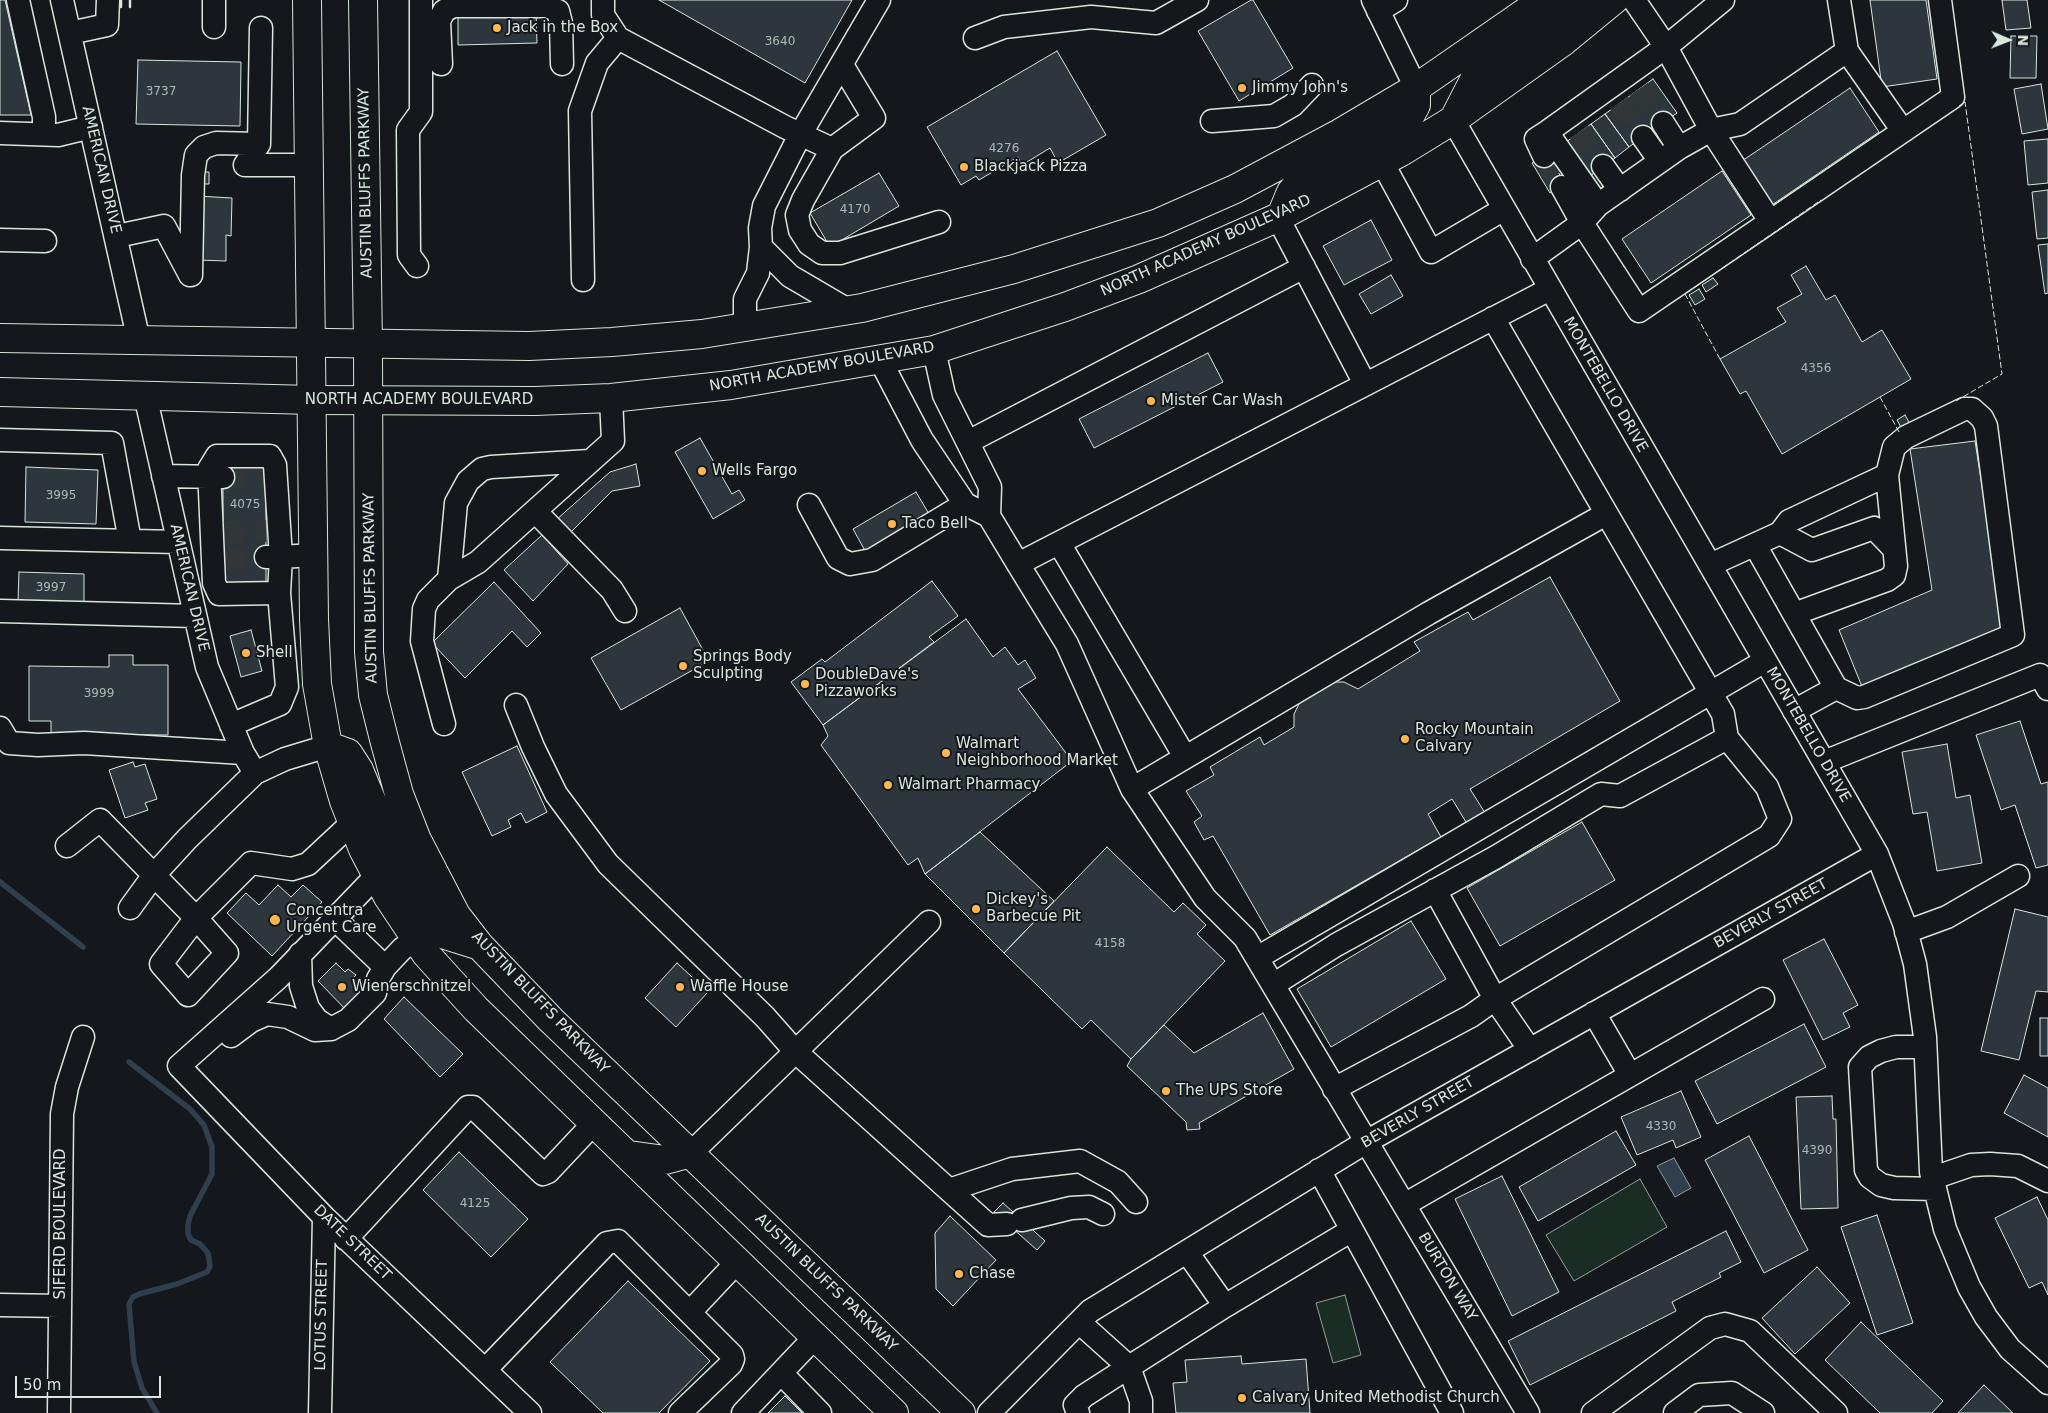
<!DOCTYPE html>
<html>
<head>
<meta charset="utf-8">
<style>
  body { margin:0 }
  #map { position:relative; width:2048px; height:1413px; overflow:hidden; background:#14181c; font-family:"DejaVu Sans",sans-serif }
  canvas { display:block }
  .north { position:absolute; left:1983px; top:15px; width:50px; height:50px; -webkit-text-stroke:4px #14181c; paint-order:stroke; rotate:91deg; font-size:14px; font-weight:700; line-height:20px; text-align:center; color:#d8e6dc }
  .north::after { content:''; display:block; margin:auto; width:18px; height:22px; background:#d8e6dc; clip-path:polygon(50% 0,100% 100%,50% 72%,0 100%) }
  .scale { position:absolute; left:15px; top:1376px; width:146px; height:22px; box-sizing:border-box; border:2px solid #d8e6dc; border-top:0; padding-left:6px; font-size:15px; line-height:18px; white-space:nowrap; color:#d8e6dc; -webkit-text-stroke:4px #14181c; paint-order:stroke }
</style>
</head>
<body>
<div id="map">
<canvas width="2048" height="1413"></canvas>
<div class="north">N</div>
<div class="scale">50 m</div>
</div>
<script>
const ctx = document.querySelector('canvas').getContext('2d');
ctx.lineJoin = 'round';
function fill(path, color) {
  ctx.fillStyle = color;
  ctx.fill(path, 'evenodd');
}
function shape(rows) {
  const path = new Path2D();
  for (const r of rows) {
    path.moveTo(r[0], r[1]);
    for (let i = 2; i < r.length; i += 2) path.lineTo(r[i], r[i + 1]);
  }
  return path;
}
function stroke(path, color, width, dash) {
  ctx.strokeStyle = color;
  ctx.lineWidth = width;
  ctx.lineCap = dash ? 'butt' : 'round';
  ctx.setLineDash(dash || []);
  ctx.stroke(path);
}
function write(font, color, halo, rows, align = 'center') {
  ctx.font = font + ' "DejaVu Sans",sans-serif';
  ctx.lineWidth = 4;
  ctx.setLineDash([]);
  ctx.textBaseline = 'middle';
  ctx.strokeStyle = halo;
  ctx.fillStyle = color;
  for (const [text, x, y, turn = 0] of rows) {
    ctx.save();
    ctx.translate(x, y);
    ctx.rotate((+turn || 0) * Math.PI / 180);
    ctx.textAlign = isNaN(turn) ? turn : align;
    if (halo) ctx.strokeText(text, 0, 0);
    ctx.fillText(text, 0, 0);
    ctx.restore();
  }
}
const green = shape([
  [1640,1179,1667,1227,1574,1281,1546,1235,1640,1179],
  [1345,1295,1361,1355,1333,1363,1316,1303,1345,1295]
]);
fill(green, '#1a2d24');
stroke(green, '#939e99', 1);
const water = shape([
  [1674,1158,1691,1188,1675,1197,1657,1166,1674,1158]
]);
fill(water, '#2f3f4d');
stroke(water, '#939e99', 1);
stroke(shape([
  [0,882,83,947],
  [129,1062,190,1109,204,1125,212,1147,212,1174,190,1216,188,1225,188,1234,191,1240,200,1244,208,1253,210,1266,207,1272,177,1284,139,1294,133,1297,129,1304,134,1362,142,1388,157,1413]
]), '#2f3f4d', 5.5);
const building = shape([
  [0,0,5,0,31,115,0,115,0,0],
  [659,0,852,0,805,83,659,0],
  [1251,0,1253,0,1293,68,1239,101,1198,31,1251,0],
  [1870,0,1926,0,1937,79,1882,87,1870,0],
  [2002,0,2027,0,2031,28,2006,30,2002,0],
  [536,12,537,43,458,45,458,14,536,12],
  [2011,36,2037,36,2036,78,2010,78,2011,36],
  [1057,51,1106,135,1058,163,1050,148,1022,165,1018,157,979,180,976,176,961,185,927,127,1057,51],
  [138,60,241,62,240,126,136,124,138,60],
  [1653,79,1677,113,1629,147,1605,114,1653,79],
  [2041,84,2048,129,2022,134,2014,89,2041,84],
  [1850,88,1879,132,1769,207,1739,163,1850,88],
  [1605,114,1629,147,1615,158,1591,124,1605,114],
  [1591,124,1615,158,1586,179,1562,145,1591,124],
  [2048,139,2048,183,2028,185,2024,141,2048,139],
  [1548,154,1565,184,1550,193,1532,163,1548,154],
  [1722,171,1751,215,1651,283,1622,239,1722,171],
  [199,172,209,172,209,184,198,184,199,172],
  [879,173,899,206,830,247,810,213,879,173],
  [2048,190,2048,238,2037,239,2032,192,2048,190],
  [197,196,232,198,231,236,226,235,226,261,198,260,197,196],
  [1371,220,1392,260,1344,285,1323,246,1371,220],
  [2048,244,2048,293,2045,294,2038,245,2048,244],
  [1806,266,1826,300,1835,295,1862,342,1882,330,1911,379,1782,454,1746,391,1740,394,1720,359,1786,322,1777,308,1802,294,1791,275,1806,266],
  [1391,275,1403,296,1371,314,1359,294,1391,275],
  [1713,278,1718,284,1706,292,1702,285,1713,278],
  [1699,289,1705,299,1695,305,1689,295,1699,289],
  [1208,353,1223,382,1094,448,1079,419,1208,353],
  [1905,415,1910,424,1902,429,1897,420,1905,415],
  [700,438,732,494,739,490,745,500,713,519,675,452,700,438],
  [1975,441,2005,632,1863,689,1839,630,1932,590,1910,449,1975,441],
  [223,464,266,464,266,583,223,583,223,464],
  [636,464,640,486,612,491,569,534,556,520,610,472,636,464],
  [26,467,98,470,96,524,25,522,26,467],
  [916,492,932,519,868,556,853,529,916,492],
  [542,535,568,564,533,601,504,570,542,535],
  [19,572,84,574,84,603,18,602,19,572],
  [1550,577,1620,701,1470,789,1487,816,1469,827,1452,799,1428,814,1441,837,1270,935,1213,836,1204,840,1194,822,1202,816,1186,791,1214,775,1210,767,1260,737,1264,745,1294,727,1294,714,1301,700,1328,682,1344,682,1358,689,1420,651,1414,642,1468,612,1473,620,1550,577],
  [932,581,958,616,929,637,934,642,823,725,791,682,822,659,825,662,932,581],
  [494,582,541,633,527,647,512,631,465,678,432,643,494,582],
  [680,608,709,661,621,710,591,658,680,608],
  [966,619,993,657,1005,647,1018,665,1025,660,1036,678,1018,689,1072,761,925,874,918,858,908,865,821,745,828,736,823,725,966,619],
  [251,630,262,671,241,677,230,636,251,630],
  [109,655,133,655,133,665,168,665,168,735,51,734,51,721,29,721,29,666,109,667,109,655],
  [2020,721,2041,784,2048,782,2048,865,2036,868,2015,805,2001,810,1976,735,2020,721],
  [1947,744,1956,798,1970,795,1982,863,1937,871,1927,812,1913,814,1902,752,1947,744],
  [517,746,547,812,526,823,521,813,508,820,511,827,492,836,462,772,517,746],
  [133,762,135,767,145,764,157,799,145,803,148,810,125,818,109,770,133,762],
  [1582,822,1615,880,1500,946,1467,888,1582,822],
  [980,832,1054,901,1004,953,925,874,980,832],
  [1107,847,1174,912,1183,903,1206,925,1197,934,1225,961,1131,1059,1091,1020,1082,1029,1004,953,1107,847],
  [278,885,291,897,303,885,322,902,272,956,227,913,246,893,259,905,278,885],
  [2015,909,2048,917,2048,992,2036,991,2019,1060,1981,1051,2015,909],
  [1411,921,1446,979,1331,1047,1297,989,1411,921],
  [1824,939,1858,1005,1843,1013,1850,1027,1823,1040,1783,960,1824,939],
  [336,963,345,972,348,969,356,975,352,979,366,994,348,1012,318,981,336,963],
  [677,963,708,992,676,1027,645,998,677,963],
  [404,997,463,1054,440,1077,384,1019,404,997],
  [1263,1013,1294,1069,1199,1123,1200,1129,1187,1130,1186,1122,1127,1066,1131,1059,1164,1025,1194,1053,1263,1013],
  [2040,1018,2048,1018,2048,1056,2040,1056,2040,1018],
  [1804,1024,1826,1067,1717,1124,1695,1081,1804,1024],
  [2024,1075,2048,1088,2048,1137,2004,1113,2024,1075],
  [1681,1091,1701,1137,1676,1148,1673,1140,1637,1155,1621,1117,1681,1091],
  [1832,1096,1833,1119,1836,1119,1838,1208,1801,1209,1796,1097,1832,1096],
  [1616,1131,1636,1165,1538,1221,1519,1187,1616,1131],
  [1749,1136,1808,1250,1764,1273,1705,1160,1749,1136],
  [459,1152,528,1219,491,1257,423,1190,459,1152],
  [1502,1176,1559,1292,1512,1316,1455,1199,1502,1176],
  [2037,1197,2048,1220,2048,1295,2042,1282,2029,1288,1995,1218,2037,1197],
  [1003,1203,1045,1241,1037,1250,994,1212,1003,1203],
  [1877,1215,1913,1323,1877,1335,1841,1227,1877,1215],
  [950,1216,996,1260,953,1306,936,1289,935,1233,950,1216],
  [1726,1231,1741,1262,1719,1273,1721,1277,1672,1302,1676,1311,1530,1385,1508,1341,1726,1231],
  [1817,1267,1850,1303,1795,1354,1762,1318,1817,1267],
  [628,1281,710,1361,659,1413,603,1413,550,1362,628,1281],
  [1861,1322,1943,1401,1932,1413,1880,1413,1825,1360,1861,1322],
  [1241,1356,1242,1364,1306,1359,1310,1413,1176,1413,1173,1383,1187,1382,1185,1360,1241,1356],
  [1984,1385,2013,1413,1958,1413,1984,1385],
  [785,1396,802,1413,768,1413,785,1396]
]);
fill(building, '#2c363c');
stroke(building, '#d8e6dc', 1);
stroke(shape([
  [1639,89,1663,123],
  [1619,103,1643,137],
  [1579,132,1603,166],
  [1544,156,1562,187],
  [223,477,266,479],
  [223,532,266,531],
  [223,559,266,557]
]), '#313739', 22, [22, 11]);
const minor = shape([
  [18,0,44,117,44,134],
  [62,0,139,341],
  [603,0,603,15,618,38,785,127,832,149],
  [1373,0,1416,88],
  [1378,11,1396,0],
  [214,27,214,0],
  [70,33,107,25,108,0],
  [975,38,1004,27,1091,17,1156,23,1197,0],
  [1847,51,1903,131],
  [441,64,439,21,444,11,453,6,547,6,558,11,561,23,562,64],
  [842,65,874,118,832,149,803,200,797,215,800,230,809,244,822,253,840,253,939,222],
  [1453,120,1877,854,1904,923,1915,964,1925,1037,1931,1172,1945,1229,1969,1287,1986,1317,2010,1349,2048,1383],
  [1212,121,1274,116,1293,105,1312,85],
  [1663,123,1679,148],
  [0,133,58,135,91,127],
  [1643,137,1660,161],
  [1544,156,1536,139,1547,132],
  [1382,162,1431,252,1504,209],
  [245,165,259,144,261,28],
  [245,165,309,165],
  [1603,166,1620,190],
  [1562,187,1582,223,1639,311,1953,97,1940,0],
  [1598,205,1547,132,1666,47,1723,0],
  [1278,218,1365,384],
  [1770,221,1711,130,1740,124,1847,51,1839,0],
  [117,236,164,226,190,275],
  [0,240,45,241],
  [761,247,790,276,848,310],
  [1532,259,1582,223,1598,205,1679,148,1711,130,1666,47,1634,0],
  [417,266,409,255,408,130,421,112,421,0],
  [191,275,193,175,196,155,204,147,216,143,259,144],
  [583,280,580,111,597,63,618,38],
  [745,327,745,299,758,273,761,247,760,228,764,206,800,135,879,0],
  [934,350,944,395,990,487,989,516],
  [880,360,922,440,965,504,989,516,1018,564,1067,644,1132,789,1205,898,1245,938,1528,1413],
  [145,395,207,667,243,753,255,773],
  [0,440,112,443,130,541],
  [968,442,1304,267],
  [163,476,223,477],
  [809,505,838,558,850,564,872,560,965,504],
  [535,511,612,590,625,611],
  [1780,533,1812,550,1874,528,1894,549],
  [0,538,178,542],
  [1059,543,1185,757],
  [1755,545,1836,688],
  [266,557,281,557,279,593,219,594,214,583,209,469,217,456,270,456,275,465,281,557,313,555],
  [1018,564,1550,289],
  [1710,565,1780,533,1789,521,1887,475,1894,447,1906,437,1964,409,1972,409,1982,418,1986,426,2013,635,1864,697,1857,698,1836,688,1794,711],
  [449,579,456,503,468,481,482,469,491,467,590,461],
  [0,611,195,616],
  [1794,614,1887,580,1894,575,1896,566,1887,475],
  [516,705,533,747,556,794,608,864,765,1017,795,1051,949,1190,1012,1169,1080,1161,1118,1182,1136,1202],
  [444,724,422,641,424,609,428,600,449,579,478,562,613,441,611,398],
  [231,725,280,704,287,687,279,593],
  [0,728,9,743,38,745,84,743,243,753],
  [1824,762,2040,675,2048,689],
  [1132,789,1429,613,1606,514],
  [67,846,100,820,196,918,251,863,292,869,308,864,352,823],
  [377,875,279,977,179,1066,324,1217,530,1413],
  [1435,890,1495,999,1769,836,1780,819,1767,787,1727,738],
  [130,908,154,875,187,839,255,773,285,759,328,746],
  [196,918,227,953,188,995,161,964,196,918],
  [335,919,385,967],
  [1906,932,1947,917,2018,876],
  [300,954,301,986,308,1008,317,1020,331,1029],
  [1257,958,1765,661],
  [1273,985,1336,945,1496,857,1601,794,1620,796,1727,738,1723,714,1493,318],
  [1594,1013,1630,1075],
  [231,1036,251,1021,267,1014,288,1017,315,1030,331,1029,348,1020,375,993,378,979,385,967,402,949,416,939],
  [1925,1047,1896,1047,1881,1051,1869,1057,1860,1067,1866,1170,1870,1177,1881,1185,1894,1188,1935,1189],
  [1334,1089,1471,1016,1495,999,1530,1050],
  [691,1153,929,922],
  [1319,1170,1352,1230],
  [1933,1178,1971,1165,1990,1164,2018,1166,2048,1181],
  [949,1190,988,1225,1007,1224],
  [1404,1205,1763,999],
  [1022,1220,1071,1208,1089,1207,1103,1214],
  [346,1239,468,1107,473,1107,543,1174,548,1172,594,1123],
  [1187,1252,1225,1306],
  [0,1305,60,1306],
  [690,1312,738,1261],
  [485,1370,607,1243,618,1241,732,1355,733,1359,731,1364,680,1413],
  [781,1373,820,1413],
  [59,1413,62,1114,67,1087,83,1037],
  [320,1413,324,1217],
  [743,1413,815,1337],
  [989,1413,1090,1311,1366,1142,1877,854],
  [1078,1413,1075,1405,1084,1396,1129,1367,1079,1322],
  [1141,1413,1141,1401,1129,1367,1225,1306,1352,1230,1452,1413],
  [1593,1413,1710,1328,1725,1324,1750,1331,1836,1413],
  [1675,1413,1699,1395,1732,1393,1763,1413]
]);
const major = shape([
  [307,0,314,619,317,684,328,746,344,801,363,849,388,897,426,954,476,1009,894,1413],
  [363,0,368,345,369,652,373,695,384,739,399,794,417,840,456,915,480,946,551,1020,961,1413],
  [328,746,348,753,359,770,390,845,413,888,445,935,480,946],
  [629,1155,665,1160,691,1153]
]);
const highway = shape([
  [1456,115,1476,76,1536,34,1578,0],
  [1281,216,1291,192,1300,181,1409,118,1416,105,1416,88],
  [0,338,529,346,612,342,702,334,862,308,1014,269,1158,223,1235,189,1340,133,1416,88,1543,0],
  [0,392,312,400,535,401,611,398,731,385,934,350,1065,307,1139,279,1281,216,1401,152,1453,120,1564,41,1614,0]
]);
stroke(minor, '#d8e6dc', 25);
stroke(major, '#d8e6dc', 30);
stroke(highway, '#d8e6dc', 30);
stroke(minor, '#14181c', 22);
stroke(major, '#14181c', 28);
stroke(highway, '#14181c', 28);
stroke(shape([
  [1720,359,1685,294,1821,200],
  [1880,397,1899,432],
  [1956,401,2002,374,1965,102,1959,106]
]), '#d8e6dc', 1, [6, 2.5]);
stroke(shape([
  [121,7,121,0],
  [130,7,130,0]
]), '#d8e6dc', 2.5);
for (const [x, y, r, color] of [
  [497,28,5,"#ffb74d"],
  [1242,88,5,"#ffb74d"],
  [964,167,5,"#ffb74d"],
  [1151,401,5,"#ffb74d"],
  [702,471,5,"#ffb74d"],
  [892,524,5,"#ffb74d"],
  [246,653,5,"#ffb74d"],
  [683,666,5,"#ffb74d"],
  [805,684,5,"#ffb74d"],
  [1405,739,5,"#ffb74d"],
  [946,753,5,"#ffb74d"],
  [888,785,5,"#ffb74d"],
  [976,909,5,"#ffb74d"],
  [275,920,6,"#ffb74d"],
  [342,987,5,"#ffb74d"],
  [680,987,5,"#ffb74d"],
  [1166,1091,5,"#ffb74d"],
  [959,1274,5,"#ffb74d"],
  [1242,1398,5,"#ffb74d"]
]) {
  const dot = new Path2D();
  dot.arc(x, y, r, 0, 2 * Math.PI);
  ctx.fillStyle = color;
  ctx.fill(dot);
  stroke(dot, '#14181c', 2);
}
write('12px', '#adbab4', null, [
  ["3640",780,42],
  ["3737",161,92],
  ["4276",1004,149],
  ["4170",855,210],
  ["4356",1816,369],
  ["3995",61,496],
  ["4075",245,505],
  ["3997",51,588],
  ["3999",99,694],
  ["4158",1110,944],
  ["4330",1661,1127],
  ["4390",1817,1151],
  ["4125",475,1204]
]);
write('15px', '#d8e6dc', '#14181c', [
  ["Jack in the Box",507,28],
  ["Jimmy John's",1252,88],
  ["Blackjack Pizza",974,167],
  ["Mister Car Wash",1161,401],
  ["Wells Fargo",712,471],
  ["Taco Bell",902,524],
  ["Shell",256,653],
  ["Springs Body",693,657],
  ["Sculpting",693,674],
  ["DoubleDave's",815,675],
  ["Pizzaworks",815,692],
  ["Rocky Mountain",1415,730],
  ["Calvary",1415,747],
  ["Walmart",956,744],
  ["Neighborhood Market",956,761],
  ["Walmart Pharmacy",898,785],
  ["Dickey's",986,900],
  ["Barbecue Pit",986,917],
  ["Concentra",286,911],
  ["Urgent Care",286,928],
  ["Wienerschnitzel",352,987],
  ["Waffle House",690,987],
  ["The UPS Store",1176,1091],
  ["Chase",969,1274],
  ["Calvary United Methodist Church",1252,1398]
], 'left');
write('15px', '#d8e6dc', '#14181c', [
  ["AMERICAN DRIVE",101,170,77],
  ["AUSTIN BLUFFS PARKWAY",366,183,-91],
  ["NORTH ACADEMY BOULEVARD",1206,246,-24],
  ["NORTH ACADEMY BOULEVARD",822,367,-10],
  ["MONTEBELLO DRIVE",1605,385,60],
  ["NORTH ACADEMY BOULEVARD",419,400],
  ["AMERICAN DRIVE",189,588,77],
  ["AUSTIN BLUFFS PARKWAY",371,588,-91],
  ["MONTEBELLO DRIVE",1808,735,60],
  ["BEVERLY STREET",1771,914,-29],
  ["AUSTIN BLUFFS PARKWAY",540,1003,46],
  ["BEVERLY STREET",1418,1113,-30],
  ["SIFERD BOULEVARD",61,1224,-90],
  ["DATE STREET",352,1243,44],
  ["BURTON WAY",1447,1277,59],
  ["AUSTIN BLUFFS PARKWAY",826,1283,44],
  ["LOTUS STREET",322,1315,-89]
]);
</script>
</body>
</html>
